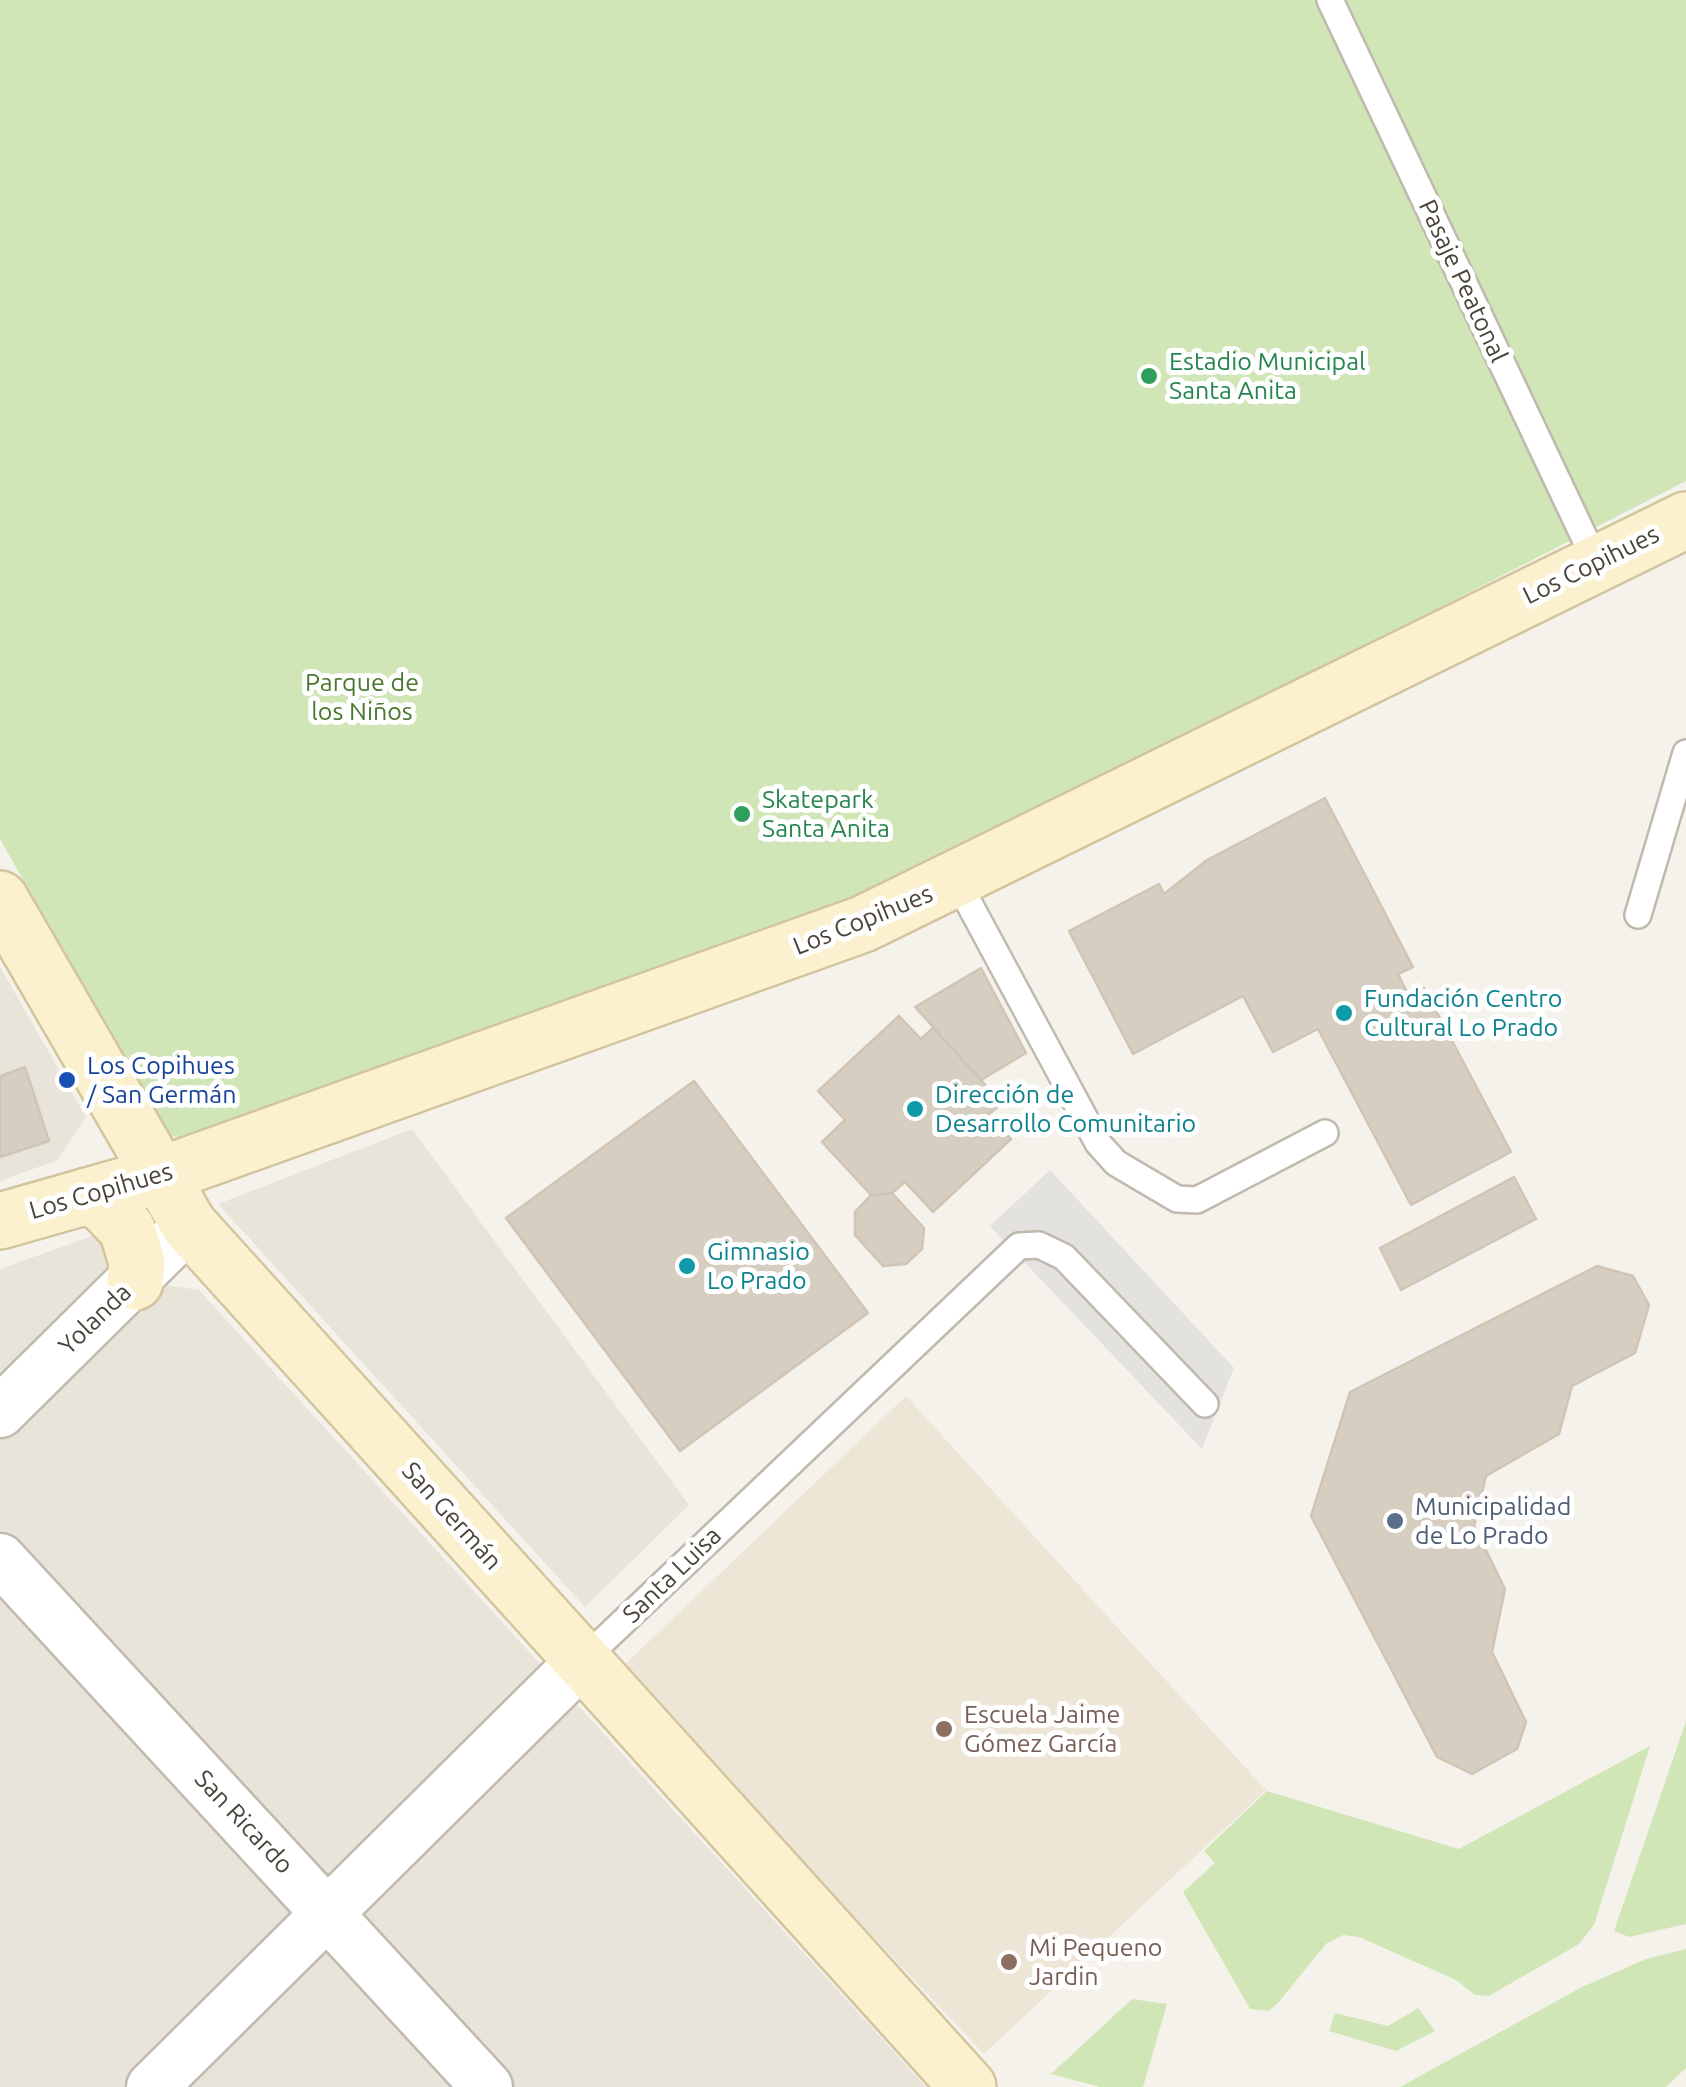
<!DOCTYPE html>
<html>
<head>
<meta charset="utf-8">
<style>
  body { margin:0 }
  canvas { display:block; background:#f5f2eb }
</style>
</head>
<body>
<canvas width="1686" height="2087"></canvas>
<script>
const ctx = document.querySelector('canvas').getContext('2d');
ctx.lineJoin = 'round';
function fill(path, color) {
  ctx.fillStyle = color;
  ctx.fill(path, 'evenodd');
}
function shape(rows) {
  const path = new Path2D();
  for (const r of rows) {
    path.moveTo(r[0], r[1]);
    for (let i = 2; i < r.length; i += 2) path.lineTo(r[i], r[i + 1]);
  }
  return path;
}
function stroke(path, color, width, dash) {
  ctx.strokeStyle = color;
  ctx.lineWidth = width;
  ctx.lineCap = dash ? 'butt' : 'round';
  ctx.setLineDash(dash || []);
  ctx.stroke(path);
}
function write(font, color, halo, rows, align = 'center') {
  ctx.font = font + ' Ubuntu,sans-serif';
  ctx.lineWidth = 10;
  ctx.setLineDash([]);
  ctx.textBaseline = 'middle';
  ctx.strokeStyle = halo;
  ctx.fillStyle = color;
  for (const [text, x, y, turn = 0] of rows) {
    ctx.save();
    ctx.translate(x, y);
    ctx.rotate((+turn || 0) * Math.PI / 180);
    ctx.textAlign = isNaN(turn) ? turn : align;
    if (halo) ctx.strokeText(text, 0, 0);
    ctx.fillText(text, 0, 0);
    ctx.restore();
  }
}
fill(shape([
  [0,967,86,1117,58,1160,0,1181],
  [412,1129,689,1505,585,1607,218,1204],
  [92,1236,139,1281,199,1290,926,2087,0,2087,0,1269]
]), '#e8e4da');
fill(shape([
  [906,1396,1266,1790,984,2054,620,1669]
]), '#ede6d6');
fill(shape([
  [0,0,1686,0,1686,481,886,892,196,1143,167,1134,0,839],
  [1686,1721,1686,1924,1629,1937,1614,1931],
  [1650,1746,1594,1925,1579,1944,1489,1996,1475,1995,1456,1980,1359,1937,1343,1935,1327,1943,1277,2004,1268,2011,1250,2009,1183,1892,1215,1863,1204,1851,1267,1791,1459,1849],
  [1686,1949,1686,2068,1666,2087,1400,2087,1582,1987,1646,1959],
  [1132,1999,1167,2004,1143,2087,1100,2087,1051,2074],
  [1418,2008,1435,2031,1396,2051,1329,2031,1335,2013,1388,2026]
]), '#d1e6b7');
fill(shape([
  [1050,1170,1234,1368,1202,1449,990,1226]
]), '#e4e2df');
const building = shape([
  [1325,798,1413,967,1398,974,1409,996,1424,988,1511,1152,1411,1205,1318,1029,1273,1052,1243,996,1133,1054,1069,931,1159,884,1164,894,1207,860,1325,798],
  [981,968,1026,1053,981,1080,915,1007,981,968],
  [899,1016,921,1039,933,1028,1002,1103,988,1115,1011,1139,933,1212,905,1182,892,1193,871,1195,822,1142,845,1120,818,1091,899,1016],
  [25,1067,49,1141,0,1157,0,1076,25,1067],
  [694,1081,868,1313,680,1451,506,1218,694,1081],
  [1514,1177,1536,1219,1401,1290,1380,1248,1514,1177],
  [892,1193,924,1228,922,1249,906,1264,883,1266,855,1235,855,1212,871,1195,892,1193],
  [1597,1266,1633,1276,1649,1305,1635,1353,1572,1386,1559,1434,1486,1476,1474,1526,1505,1589,1492,1652,1526,1722,1517,1749,1472,1774,1437,1757,1311,1516,1350,1392,1597,1266]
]);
fill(building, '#d6cec1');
stroke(building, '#d0c5b5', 2.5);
const lane = shape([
  [1330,0,1596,562],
  [957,881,1098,1143,1116,1163,1177,1199,1197,1200,1325,1133],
  [1638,915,1686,753],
  [583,1660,1019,1246,1039,1245,1064,1257,1205,1404]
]);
const street = shape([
  [0,1412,189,1225],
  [0,1559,487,2087],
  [152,2087,583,1660]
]);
const secondary = shape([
  [0,899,189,1225,968,2087],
  [87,1196,104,1205,127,1229,137,1262,135,1282],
  [0,1221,158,1176,863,924,1686,520]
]);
stroke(lane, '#c0b9ae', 30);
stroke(street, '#c0b9ae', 55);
stroke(secondary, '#d2c49d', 60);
stroke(lane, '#fff', 25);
stroke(street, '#fff', 50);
stroke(secondary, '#fcf1ce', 55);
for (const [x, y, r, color] of [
  [1149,376,10,"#2e9e5b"],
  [742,814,10,"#2e9e5b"],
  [1344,1013,10,"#0f9aa8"],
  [67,1080,10,"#1a4fb4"],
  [915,1109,10,"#0f9aa8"],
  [687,1266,10,"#0f9aa8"],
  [1395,1521,10,"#5c6f8a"],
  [944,1729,10,"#8d6e63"],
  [1009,1962,10,"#8d6e63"]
]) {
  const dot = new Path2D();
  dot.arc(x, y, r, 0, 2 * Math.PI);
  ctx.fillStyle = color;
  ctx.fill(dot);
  stroke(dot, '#fff', 4);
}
write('25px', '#494339', '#fff', [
  ["Pasaje Peatonal",1463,281,65],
  ["Los Copihues",1591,565,-26],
  ["Los Copihues",863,920,-22],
  ["Los Copihues",101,1191,-16],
  ["Yolanda",95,1319,-44],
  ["San Germán",452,1516,48],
  ["Santa Luisa",672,1575,-44],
  ["San Ricardo",244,1822,47]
]);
write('25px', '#27864d', '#fff', [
  ["Estadio Municipal",1169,362],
  ["Santa Anita",1169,391],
  ["Skatepark",762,800],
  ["Santa Anita",762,829]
], 'left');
write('25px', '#4b782f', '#fff', [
  ["Parque de",362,683],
  ["los Niños",362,712]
]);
write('25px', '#0d838f', '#fff', [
  ["Fundación Centro",1364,999],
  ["Cultural Lo Prado",1364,1028],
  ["Dirección de",935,1095],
  ["Desarrollo Comunitario",935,1124],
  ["Gimnasio",707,1252],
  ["Lo Prado",707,1281]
], 'left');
write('25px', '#164399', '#fff', [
  ["Los Copihues",87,1066],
  ["/ San Germán",87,1095]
], 'left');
write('25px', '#4e5e75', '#fff', [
  ["Municipalidad",1415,1507],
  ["de Lo Prado",1415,1536]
], 'left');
write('25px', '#785e54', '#fff', [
  ["Escuela Jaime",964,1715],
  ["Gómez García",964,1744],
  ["Mi Pequeno",1029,1948],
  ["Jardin",1029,1977]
], 'left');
</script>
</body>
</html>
